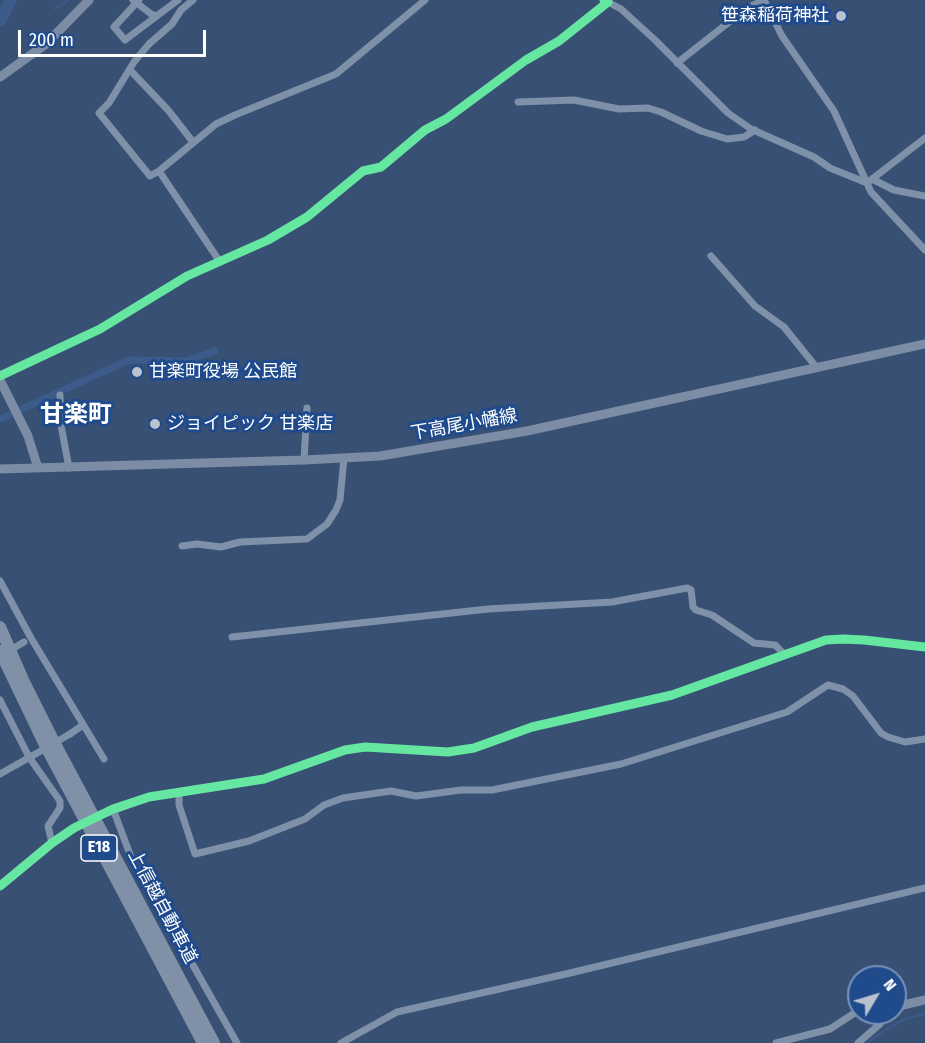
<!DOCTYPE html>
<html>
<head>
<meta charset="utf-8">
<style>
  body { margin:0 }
  #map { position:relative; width:925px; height:1043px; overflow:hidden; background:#385074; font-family:"Fira Sans Condensed",sans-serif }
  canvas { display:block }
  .north { position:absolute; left:847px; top:965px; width:60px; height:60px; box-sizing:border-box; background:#1f4b8d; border:2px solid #7993bb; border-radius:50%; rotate:52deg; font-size:16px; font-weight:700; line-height:24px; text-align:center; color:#fff }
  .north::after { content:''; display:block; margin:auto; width:21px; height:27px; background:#b9c2ce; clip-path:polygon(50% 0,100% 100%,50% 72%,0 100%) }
  .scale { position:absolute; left:18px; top:30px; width:188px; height:27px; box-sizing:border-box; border:3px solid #fff; border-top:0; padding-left:8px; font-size:18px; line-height:21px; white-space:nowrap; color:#fff; -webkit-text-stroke:4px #1f4b8d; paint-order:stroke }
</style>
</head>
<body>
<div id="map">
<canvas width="925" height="1043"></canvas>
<div class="north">N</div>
<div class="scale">200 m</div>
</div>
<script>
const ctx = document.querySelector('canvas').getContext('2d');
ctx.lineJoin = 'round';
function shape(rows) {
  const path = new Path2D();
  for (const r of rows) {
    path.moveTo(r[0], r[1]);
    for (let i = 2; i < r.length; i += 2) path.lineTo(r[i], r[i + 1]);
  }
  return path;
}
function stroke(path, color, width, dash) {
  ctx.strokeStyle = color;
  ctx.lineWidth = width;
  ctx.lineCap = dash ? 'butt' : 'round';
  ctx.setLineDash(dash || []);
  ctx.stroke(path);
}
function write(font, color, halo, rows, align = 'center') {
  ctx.font = font + ' "Fira Sans Condensed","Noto Sans JP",sans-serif';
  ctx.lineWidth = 6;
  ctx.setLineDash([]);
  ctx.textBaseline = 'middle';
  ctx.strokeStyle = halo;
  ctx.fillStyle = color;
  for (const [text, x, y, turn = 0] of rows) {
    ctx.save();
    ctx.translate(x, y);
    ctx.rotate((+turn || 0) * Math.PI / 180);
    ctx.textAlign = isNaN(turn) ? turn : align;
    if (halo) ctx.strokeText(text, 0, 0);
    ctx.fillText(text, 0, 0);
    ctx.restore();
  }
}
stroke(shape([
  [55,9,69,0],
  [867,1043,885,1030,905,1019,925,1014]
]), '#3c5b8a', 2);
stroke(shape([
  [0,419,129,360,186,361,215,351]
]), '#3c5b8a', 7);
stroke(shape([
  [0,21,11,0]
]), '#3c5b8a', 12);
stroke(shape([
  [133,0,151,14,157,16],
  [139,0,114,27,125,40,178,0],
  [193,0,181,10,172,24,149,44,134,62,109,103,99,113,150,176,159,171,216,124,235,115,336,74,425,0],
  [604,0,621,9,654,39,728,113,751,129,814,157,830,168,867,183],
  [764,0,782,36,834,111,871,192,925,250],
  [677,63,747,8,764,0],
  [130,70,168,110,193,142],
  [518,102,574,100,619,109,648,108,661,112,701,131,727,139,744,137,755,130],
  [159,171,220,262],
  [872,179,894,190,925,196],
  [867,183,925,138],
  [711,256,755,306,784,327,817,368],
  [0,376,100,329,187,276,268,240,307,217,363,171,381,167,425,130,446,119,526,60,559,41,608,2],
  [60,395,61,425,69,468],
  [304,460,307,408],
  [182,546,197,544,221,547,240,542,307,539,327,524,336,510,340,500,344,458],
  [0,581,31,638,104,759],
  [232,637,488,609,612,602,687,588,691,590,693,607,696,610,712,615,754,643,775,645,784,654],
  [0,700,29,757,60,801,60,808,48,826,52,843],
  [70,734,83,725],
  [0,774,32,756],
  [179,792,179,805,195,854,249,841,305,819,324,805,343,798,391,791,416,796,461,790,492,790,621,764,787,712,828,685,843,689,853,696,881,733,888,737,905,742,925,739],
  [113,809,134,865,151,891,237,1043],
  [102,815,149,797,264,779,345,750,365,747,448,752,474,748,532,727,672,695,826,640,843,639,864,640,925,647],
  [0,886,52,843,74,828],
  [341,1043,397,1012,570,973,925,888],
  [776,1043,830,1029,853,1014,859,1012],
  [858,1043,880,1024,878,1013]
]), '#7f91a8', 7);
stroke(shape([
  [0,77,46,44,89,0],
  [0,380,28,436,38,468],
  [0,469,304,460,380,456,527,431,925,344],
  [895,1007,925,1000]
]), '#7c8ca4', 9);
stroke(shape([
  [0,627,23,680,53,740,214,1043],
  [0,651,45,745,203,1043]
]), '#7f90a7', 12);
stroke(shape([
  [0,656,24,642],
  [32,756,70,734]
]), '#7f91a8', 7);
stroke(shape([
  [0,376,100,329,187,276,268,240,307,217,363,171,381,167,425,130,446,119,526,60,559,41,608,2,604,0],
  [0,886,52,843,74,828,113,809,149,797,264,779,345,750,365,747,448,752,474,748,532,727,672,695,826,640,843,639,864,640,925,647]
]), '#66e7a1', 9);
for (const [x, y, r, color] of [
  [841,16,6,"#b9c2ce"],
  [137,372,6,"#b9c2ce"],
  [155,424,6,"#b9c2ce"]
]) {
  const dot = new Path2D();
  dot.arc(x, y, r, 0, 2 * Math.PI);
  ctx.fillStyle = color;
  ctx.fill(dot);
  stroke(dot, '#1f4b8d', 2);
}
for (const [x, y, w] of [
  [99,848,36]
]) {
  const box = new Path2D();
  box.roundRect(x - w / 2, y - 13, w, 26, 4.5);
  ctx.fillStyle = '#1f4b8d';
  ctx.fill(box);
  stroke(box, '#fff', 1.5);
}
write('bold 16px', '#fff', null, [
  ["E18",99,848]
]);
write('18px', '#fff', '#1f4b8d', [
  ["笹森稲荷神社",829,16,"right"],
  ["甘楽町役場 公民館",149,372],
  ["ジョイピック 甘楽店",167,424]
], 'left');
write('18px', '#fff', '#1f4b8d', [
  ["下高尾小幡線",464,425,-10],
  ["上信越自動車道",162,907,62]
]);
write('bold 24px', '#fff', '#1f4b8d', [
  ["甘楽町",76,415]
]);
</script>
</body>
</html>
